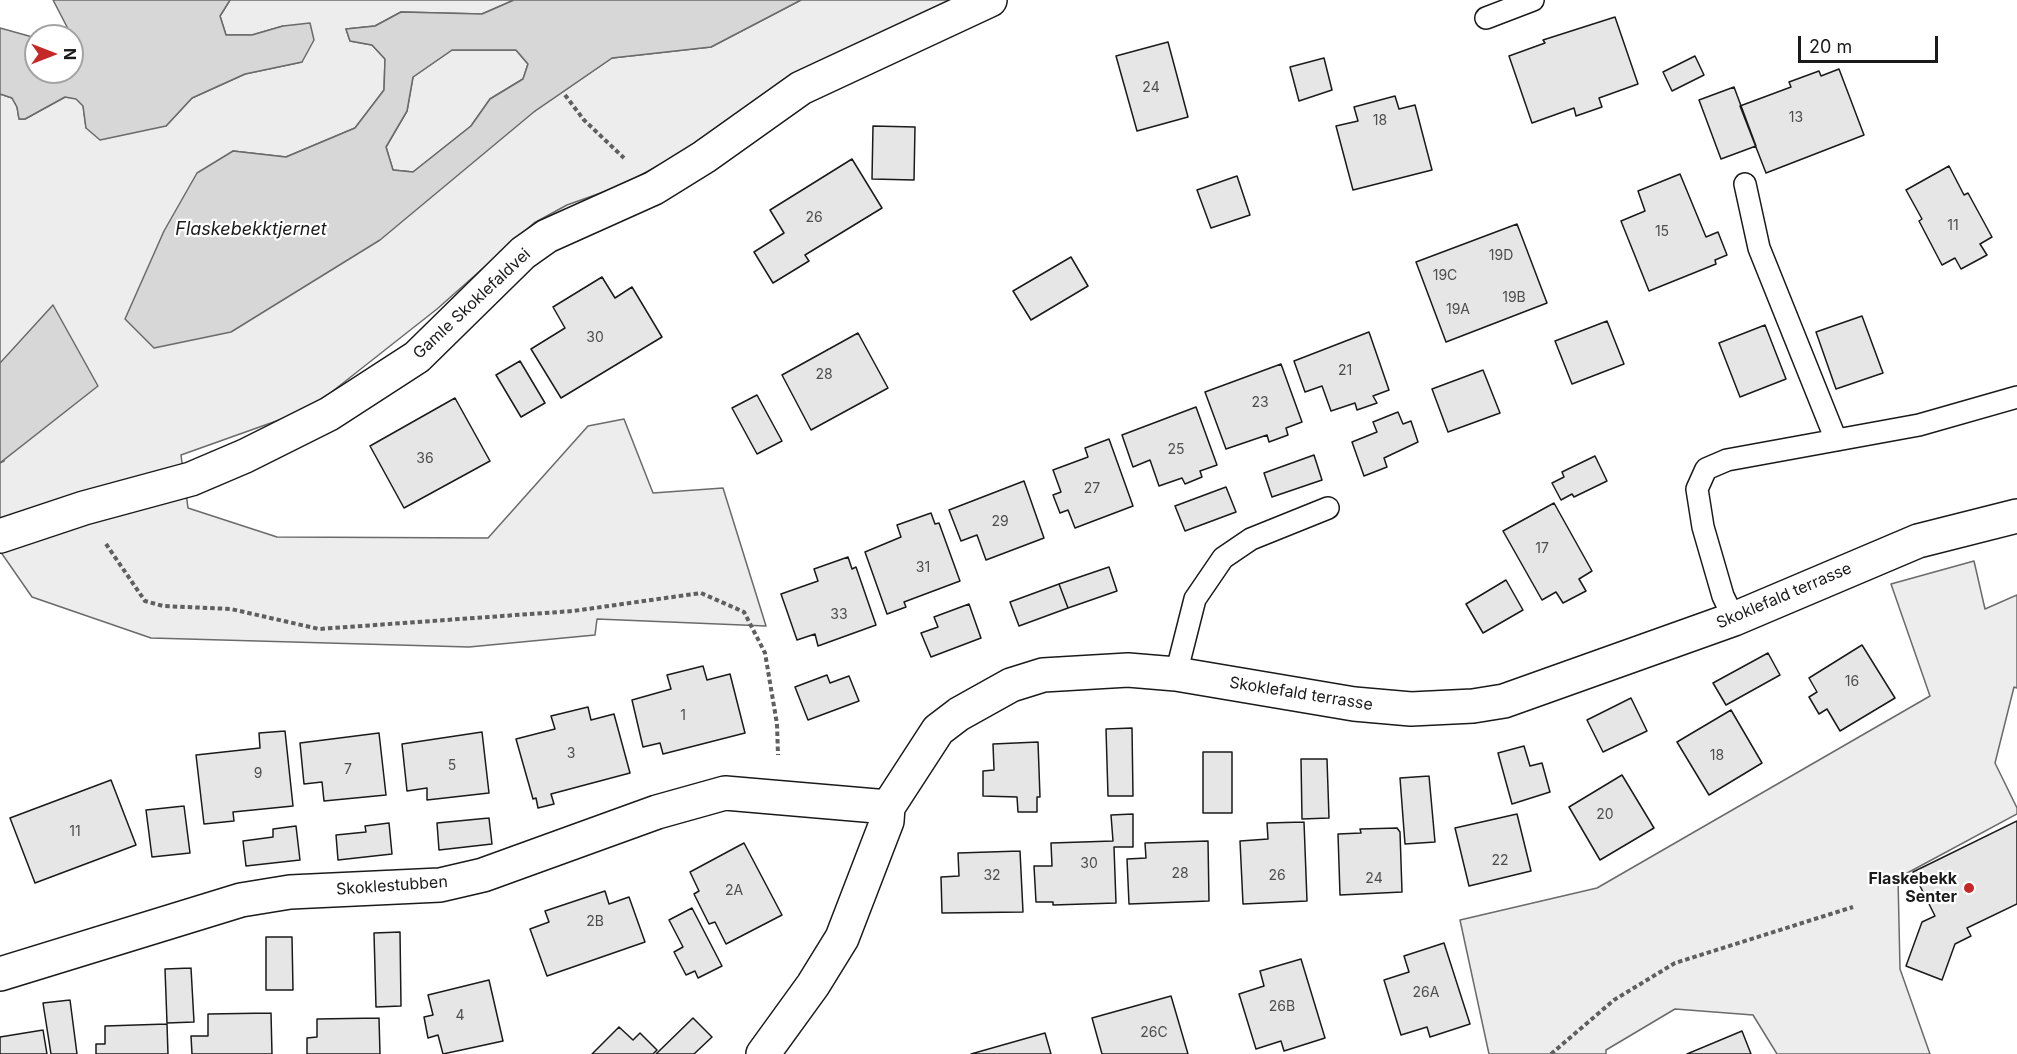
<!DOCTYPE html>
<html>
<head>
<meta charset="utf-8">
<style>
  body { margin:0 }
  #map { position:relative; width:2017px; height:1054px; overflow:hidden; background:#fff; font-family:Inter,sans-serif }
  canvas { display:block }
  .north { position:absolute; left:24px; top:24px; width:60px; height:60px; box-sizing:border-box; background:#fff; border:2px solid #a3a3a3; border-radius:50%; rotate:90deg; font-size:16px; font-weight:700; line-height:24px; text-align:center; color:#1a1a1a }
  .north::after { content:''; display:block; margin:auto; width:21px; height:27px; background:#c62828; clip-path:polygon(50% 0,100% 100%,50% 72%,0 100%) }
  .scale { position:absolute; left:1798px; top:36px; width:140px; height:27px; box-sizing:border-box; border:3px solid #1a1a1a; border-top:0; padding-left:8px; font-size:18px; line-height:21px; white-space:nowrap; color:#1a1a1a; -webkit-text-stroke:4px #fff; paint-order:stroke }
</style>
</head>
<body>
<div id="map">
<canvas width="2017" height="1054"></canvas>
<div class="north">N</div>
<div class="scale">20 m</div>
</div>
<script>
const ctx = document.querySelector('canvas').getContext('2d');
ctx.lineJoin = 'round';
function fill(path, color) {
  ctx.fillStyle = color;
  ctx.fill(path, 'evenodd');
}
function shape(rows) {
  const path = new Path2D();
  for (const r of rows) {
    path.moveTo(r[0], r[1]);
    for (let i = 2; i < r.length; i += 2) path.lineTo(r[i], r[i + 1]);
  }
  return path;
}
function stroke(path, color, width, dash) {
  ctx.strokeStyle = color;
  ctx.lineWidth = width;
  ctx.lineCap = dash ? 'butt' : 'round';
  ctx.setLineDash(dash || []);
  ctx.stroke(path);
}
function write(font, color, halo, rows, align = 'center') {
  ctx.font = font + ' Inter,sans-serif';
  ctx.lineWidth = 4.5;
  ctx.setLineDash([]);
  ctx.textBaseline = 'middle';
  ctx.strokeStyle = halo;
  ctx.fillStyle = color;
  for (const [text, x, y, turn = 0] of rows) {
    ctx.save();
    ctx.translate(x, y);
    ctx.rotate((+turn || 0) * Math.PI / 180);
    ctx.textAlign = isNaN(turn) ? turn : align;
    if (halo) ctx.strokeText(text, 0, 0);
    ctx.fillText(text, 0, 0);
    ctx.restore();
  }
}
const built = shape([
  [230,0,514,0,482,14,401,12,375,26,346,29,350,41,372,45,385,59,384,90,355,128,286,157,233,151,126,318,535,111,612,58,711,47,801,0,957,0,623,185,567,205,534,223,437,309,310,409,181,455,188,508,277,537,488,538,588,426,624,419,653,493,723,488,766,626,597,619,595,635,469,647,151,638,32,597,0,551,0,463,4,461,2,363,0,363,0,94,12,98,17,107,19,119,25,119,65,97,76,98,83,105,86,128,166,126,192,98,245,74,302,62,283,26,252,35,226,35,220,16,230,0],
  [452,50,516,50,528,64,523,79,490,99,471,126,413,172,393,170,386,147,407,111,413,77,452,50],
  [1974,561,1985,609,2017,595,2017,688,2014,687,1995,763,2017,808,2017,814,1898,878,1900,969,1930,1054,1777,1054,1753,1015,1675,1009,1606,1050,1606,1054,1489,1054,1460,920,1597,888,1930,696,1891,584,1974,561]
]);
fill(built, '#ededed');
stroke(built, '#6a6a6a', 1.5);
const water = shape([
  [53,0,230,0,220,16,226,35,252,35,283,26,310,23,314,40,302,62,245,74,192,98,166,126,100,140,86,128,83,106,76,99,65,97,25,119,19,119,17,107,12,98,0,94,0,28,36,38,36,72,72,72,72,49,79,50,53,0],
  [514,0,801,0,711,47,612,58,535,111,380,240,231,332,154,348,125,319,164,231,197,173,233,151,286,157,355,128,384,90,385,59,372,45,350,41,346,29,375,26,401,12,482,14,514,0],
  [452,50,516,50,528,64,523,79,490,99,471,126,413,172,393,170,386,147,407,111,413,77,452,50],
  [53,305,98,386,0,463,0,363,53,305]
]);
fill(water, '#d7d7d7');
stroke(water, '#6a6a6a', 1.5);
const building = shape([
  [1615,17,1638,84,1599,98,1602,107,1576,116,1574,108,1532,123,1509,56,1545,43,1543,40,1615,17],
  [1168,42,1188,117,1137,131,1116,56,1168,42],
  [1695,56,1704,75,1672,91,1663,72,1695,56],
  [1324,58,1332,90,1299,101,1290,67,1324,58],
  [1839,69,1864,135,1766,173,1740,106,1791,87,1789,82,1819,71,1821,76,1839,69],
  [1734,87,1756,146,1721,159,1699,100,1734,87],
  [1395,96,1399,109,1415,105,1432,170,1353,190,1336,126,1358,121,1354,107,1395,96],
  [873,126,915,127,914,180,872,179,873,126],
  [852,159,882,208,805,255,809,261,773,283,754,252,784,233,770,210,852,159],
  [1949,166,1964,195,1968,193,1992,237,1980,244,1987,255,1961,269,1955,258,1942,265,1919,221,1922,219,1906,190,1949,166],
  [1680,174,1706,237,1718,232,1727,255,1715,260,1716,264,1649,291,1621,221,1645,211,1638,191,1680,174],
  [1237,176,1250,215,1211,228,1197,190,1237,176],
  [1517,224,1547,303,1446,342,1416,262,1517,224],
  [1071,257,1088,286,1031,320,1013,291,1071,257],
  [602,277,615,298,632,287,662,337,561,398,531,349,565,328,553,307,602,277],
  [1862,316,1883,373,1836,389,1816,332,1862,316],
  [1607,321,1624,364,1572,384,1555,341,1607,321],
  [1765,325,1786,379,1740,397,1719,343,1765,325],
  [1369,332,1389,390,1373,396,1377,403,1357,410,1355,403,1331,411,1322,386,1305,392,1294,361,1369,332],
  [858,333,888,388,811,430,782,375,858,333],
  [520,361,545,403,521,417,496,375,520,361],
  [1281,364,1302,422,1286,428,1288,435,1269,442,1267,435,1226,449,1205,392,1281,364],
  [1483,370,1500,413,1448,432,1432,389,1483,370],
  [757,395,782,441,757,454,732,408,757,395],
  [455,398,490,461,404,508,370,446,455,398],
  [1196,407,1217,465,1200,471,1202,477,1185,484,1182,478,1159,486,1150,460,1133,467,1122,435,1196,407],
  [1398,412,1403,424,1411,421,1418,442,1384,458,1387,467,1364,476,1352,442,1377,432,1373,422,1398,412],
  [1109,439,1133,506,1075,528,1068,510,1060,513,1053,495,1061,492,1053,470,1088,457,1085,448,1109,439],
  [1314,455,1322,480,1272,497,1264,473,1314,455],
  [1595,456,1607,481,1574,497,1572,494,1561,500,1552,483,1564,477,1562,472,1595,456],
  [1024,481,1044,538,986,560,977,535,961,541,949,510,1024,481],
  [1226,487,1236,512,1185,531,1175,506,1226,487],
  [1554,503,1592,571,1579,579,1586,591,1563,603,1556,592,1542,600,1503,531,1554,503],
  [931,513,935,524,939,523,960,581,904,602,906,607,887,614,865,552,901,537,897,525,931,513],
  [848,557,852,569,856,567,876,625,818,646,815,634,797,640,781,594,818,581,814,569,848,557],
  [1109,567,1117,591,1068,608,1059,584,1109,567],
  [1506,580,1523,610,1483,633,1466,604,1506,580],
  [1059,584,1068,608,1019,626,1010,602,1059,584],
  [969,604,981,638,931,657,921,633,938,627,934,617,969,604],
  [1862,645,1895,698,1840,731,1827,709,1819,714,1809,697,1817,692,1809,678,1862,645],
  [1768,653,1780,675,1726,705,1713,683,1768,653],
  [703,666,707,680,730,674,745,733,663,754,660,743,643,747,632,700,671,689,667,675,703,666],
  [827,675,830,683,849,676,859,701,808,720,795,687,827,675],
  [1631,698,1647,731,1603,752,1587,720,1631,698],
  [588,707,591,720,614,714,630,773,551,794,554,804,538,808,536,798,533,799,516,739,555,729,551,716,588,707],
  [1731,710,1762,763,1709,795,1677,742,1731,710],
  [1132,728,1133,796,1108,796,1106,729,1132,728],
  [285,731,293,806,233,812,234,821,204,824,196,755,260,748,259,733,285,731],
  [482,732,489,793,427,800,427,788,407,791,402,744,482,732],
  [379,733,386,795,324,801,322,782,304,784,300,743,379,733],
  [1038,742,1040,797,1037,797,1037,812,1018,812,1017,797,983,796,983,771,994,770,993,744,1038,742],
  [1524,746,1530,766,1542,763,1550,792,1512,804,1498,753,1524,746],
  [1203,752,1232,752,1232,813,1203,813,1203,752],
  [1301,759,1327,759,1329,818,1302,819,1301,759],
  [1622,775,1654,828,1600,860,1569,807,1622,775],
  [1429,776,1435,842,1405,844,1400,778,1429,776],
  [111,780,136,845,35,883,10,818,111,780],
  [184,806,190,853,152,857,146,810,184,806],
  [1133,814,1133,847,1114,847,1116,903,1053,905,1053,902,1036,902,1034,866,1052,866,1051,843,1113,841,1111,815,1133,814],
  [1517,814,1531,871,1469,886,1455,828,1517,814],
  [489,818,492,844,439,850,437,823,489,818],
  [2017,821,2017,904,1967,928,1971,936,1955,944,1942,980,1906,966,1922,922,1935,916,1913,872,2017,821],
  [1304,822,1307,901,1243,904,1240,841,1268,839,1267,823,1304,822],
  [389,823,392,854,338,860,336,835,366,832,365,826,389,823],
  [296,826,300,860,246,866,243,841,273,837,273,829,296,826],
  [1397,828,1400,832,1402,892,1340,895,1338,834,1361,833,1360,829,1397,828],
  [1208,841,1209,901,1129,904,1127,859,1146,858,1145,843,1208,841],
  [744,843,782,915,726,944,715,922,709,924,694,894,699,891,690,872,744,843],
  [1020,851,1023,912,942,913,941,877,959,876,958,853,1020,851],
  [605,891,609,904,629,897,645,942,547,976,530,929,549,922,545,911,605,891],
  [692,908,722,966,698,978,695,971,686,975,674,952,683,947,669,920,692,908],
  [400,932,401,1006,376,1007,374,933,400,932],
  [266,937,292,937,293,990,266,990,266,937],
  [1444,943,1470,1024,1430,1037,1427,1027,1401,1035,1384,980,1409,972,1404,956,1444,943],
  [1301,959,1325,1038,1284,1051,1281,1041,1256,1049,1239,994,1264,986,1260,971,1301,959],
  [191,968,194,1022,167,1023,165,969,191,968],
  [489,980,503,1041,443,1054,438,1035,428,1038,424,1017,433,1015,428,995,489,980],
  [1171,996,1188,1054,1102,1054,1092,1018,1171,996],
  [70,1000,77,1054,51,1054,43,1003,70,1000],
  [271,1013,272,1054,192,1054,191,1036,208,1036,208,1014,271,1013],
  [379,1018,380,1054,307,1054,307,1038,317,1037,317,1019,379,1018],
  [693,1018,712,1037,694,1054,656,1054,693,1018],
  [167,1024,168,1054,96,1054,96,1044,105,1044,105,1026,167,1024],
  [619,1027,633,1040,640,1033,657,1050,653,1054,592,1054,619,1027],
  [43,1030,47,1054,0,1054,0,1037,43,1030],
  [1742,1031,1751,1054,1687,1054,1742,1031],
  [1045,1033,1051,1054,971,1054,1045,1033]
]);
fill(building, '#e6e6e6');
stroke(building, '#1a1a1a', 1.5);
const lane = shape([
  [1486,18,1533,0],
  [1745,184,1759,248,1836,440],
  [1734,619,1723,596,1703,527,1697,489,1706,469,1727,460,1919,425,2017,397],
  [1176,674,1195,599,1223,558,1251,539,1328,508]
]);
const street = shape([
  [0,536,84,508,191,479,245,456,329,414,417,357,523,253,547,236,654,188,704,157,801,88,990,0],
  [0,974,241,900,290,892,440,885,483,875,657,812,725,793,888,807],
  [763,1054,813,985,842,938,887,821,888,807,938,730,959,714,1011,685,1043,675,1128,670,1176,674,1354,704,1411,709,1473,706,1504,701,1734,619,1918,541,2017,516]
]);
stroke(lane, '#1a1a1a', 24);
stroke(street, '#1a1a1a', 36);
stroke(shape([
  [565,95,584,120,624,158],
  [106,544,145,601,163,606,231,609,319,629,573,611,701,593,744,612,765,653,777,724,778,755],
  [1551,1054,1614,1000,1675,963,1853,907]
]), '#5f5f5f', 4, [4.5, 3]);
stroke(lane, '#fff', 21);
stroke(street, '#fff', 33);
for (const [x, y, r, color] of [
  [1969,888,6,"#c62828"]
]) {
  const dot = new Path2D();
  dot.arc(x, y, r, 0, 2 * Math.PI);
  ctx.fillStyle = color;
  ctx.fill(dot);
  stroke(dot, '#fff', 2);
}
write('14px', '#4d4d4d', null, [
  ["24",1151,88],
  ["13",1796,118],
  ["18",1380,121],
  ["26",814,218],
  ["11",1953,226],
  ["15",1662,232],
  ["19D",1501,256],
  ["19C",1445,276],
  ["19B",1514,298],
  ["19A",1458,310],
  ["30",595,338],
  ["21",1345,371],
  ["28",824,375],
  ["23",1260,403],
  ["25",1176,450],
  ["36",425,459],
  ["27",1092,489],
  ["29",1000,522],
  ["17",1542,549],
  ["31",923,568],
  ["33",839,615],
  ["16",1852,682],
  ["1",683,716],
  ["3",571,754],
  ["18",1717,756],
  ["5",452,766],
  ["7",348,770],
  ["9",258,774],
  ["20",1605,815],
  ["11",75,832],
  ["22",1500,861],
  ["30",1089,864],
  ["28",1180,874],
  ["32",992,876],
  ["26",1277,876],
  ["24",1374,879],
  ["2A",734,891],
  ["2B",595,922],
  ["26A",1426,993],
  ["26B",1282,1007],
  ["4",460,1016],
  ["26C",1154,1033]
]);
write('16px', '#1a1a1a', '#fff', [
  ["Gamle Skoklefaldvei",472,304,-43],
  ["Skoklefald terrasse",1784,596,-23],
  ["Skoklefald terrasse",1301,694,9],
  ["Skoklestubben",392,886,-4]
]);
write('bold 16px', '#1a1a1a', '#fff', [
  ["Flaskebekk",1957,879],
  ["Senter",1957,897]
], 'right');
write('italic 18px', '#1a1a1a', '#fff', [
  ["Flaskebekktjernet",251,230]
]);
</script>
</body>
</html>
